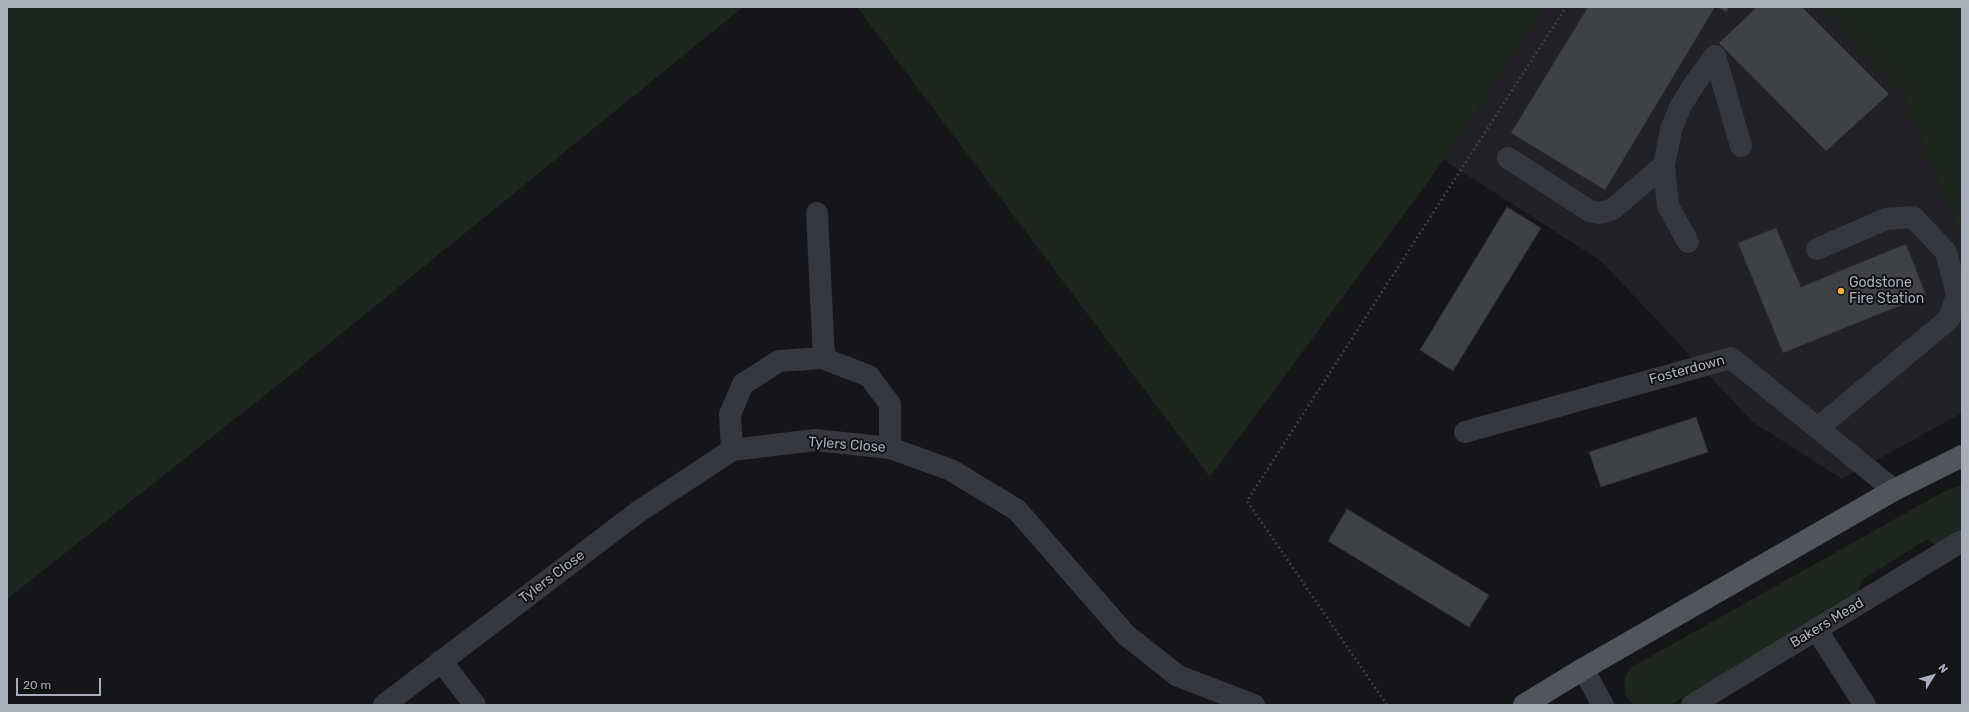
<!DOCTYPE html>
<html>
<head>
<meta charset="utf-8">
<style>
  body { margin:0 }
  #map { position:relative; width:1969px; height:712px; overflow:hidden; background:#161618; font-family:Rubik,sans-serif }
  canvas { display:block }
  .frame { position:absolute; inset:0; border:8px solid #a8adb8; pointer-events:none }
  .north { position:absolute; left:1913px; top:656px; width:40px; height:40px; -webkit-text-stroke:3px #111113; paint-order:stroke; rotate:53deg; font-size:11px; font-weight:700; line-height:16px; text-align:center; color:#a8adb8 }
  .north::after { content:''; display:block; margin:auto; width:14px; height:18px; background:#a8adb8; clip-path:polygon(50% 0,100% 100%,50% 72%,0 100%) }
  .scale { position:absolute; left:16px; top:678px; width:85px; height:18px; box-sizing:border-box; border:2px solid #a8adb8; border-top:0; padding-left:5px; font-size:12px; line-height:14px; white-space:nowrap; color:#a8adb8; -webkit-text-stroke:3px #111113; paint-order:stroke }
</style>
</head>
<body>
<div id="map">
<canvas width="1969" height="712"></canvas>
<div class="frame"></div>
<div class="north">N</div>
<div class="scale">20 m</div>
</div>
<script>
const ctx = document.querySelector('canvas').getContext('2d');
ctx.lineJoin = 'round';
function fill(path, color) {
  ctx.fillStyle = color;
  ctx.fill(path, 'evenodd');
}
function shape(rows) {
  const path = new Path2D();
  for (const r of rows) {
    path.moveTo(r[0], r[1]);
    for (let i = 2; i < r.length; i += 2) path.lineTo(r[i], r[i + 1]);
  }
  return path;
}
function stroke(path, color, width, dash) {
  ctx.strokeStyle = color;
  ctx.lineWidth = width;
  ctx.lineCap = dash ? 'butt' : 'round';
  ctx.setLineDash(dash || []);
  ctx.stroke(path);
}
function write(font, color, halo, rows, align = 'center') {
  ctx.font = font + ' Rubik,sans-serif';
  ctx.lineWidth = 4;
  ctx.setLineDash([]);
  ctx.textBaseline = 'middle';
  ctx.strokeStyle = halo;
  ctx.fillStyle = color;
  for (const [text, x, y, turn = 0] of rows) {
    ctx.save();
    ctx.translate(x, y);
    ctx.rotate((+turn || 0) * Math.PI / 180);
    ctx.textAlign = isNaN(turn) ? turn : align;
    if (halo) ctx.strokeText(text, 0, 0);
    ctx.fillText(text, 0, 0);
    ctx.restore();
  }
}
fill(shape([
  [1542,7,1823,7,1902,91,1962,239,1962,413,1842,479,1753,422,1601,261,1444,160]
]), '#222225');
fill(shape([
  [7,7,743,7,288,377,7,599],
  [857,7,1542,7,1444,160,1210,477],
  [1823,7,1962,7,1962,239,1902,91],
  [1962,485,1962,529,1936,545,1927,539,1861,581,1859,591,1670,705,1633,705,1626,697,1624,681,1630,668,1943,492]
]), '#1e261f');
const building = shape([
  [1588,7,1715,7,1605,190,1511,133,1588,7],
  [1718,7,1729,7,1726,12,1718,7],
  [1757,7,1802,7,1889,94,1826,151,1719,43,1757,7],
  [1507,207,1541,228,1453,371,1420,350,1507,207],
  [1776,228,1801,287,1906,244,1926,295,1783,353,1738,243,1776,228],
  [1696,417,1708,452,1601,487,1589,452,1696,417],
  [1347,509,1489,595,1469,627,1328,541,1347,509]
]);
fill(building, '#404145');
stroke(building, '#303034', 1);
stroke(shape([
  [1387,705,1247,501,1566,7]
]), '#3d3f44', 2.5, [2, 3]);
stroke(shape([
  [1508,158,1590,211,1600,213,1613,209,1664,165],
  [817,213,824,359],
  [1688,242,1668,206,1664,165,1671,130,1680,107,1695,83,1715,56,1741,146],
  [1817,249,1886,219,1913,217,1946,252,1957,295,1949,319,1818,428],
  [1465,432,1731,358,1894,490],
  [732,450,730,414,743,384,779,361,822,358,869,376,890,404,890,448],
  [1816,629,1865,705],
  [441,661,475,705],
  [1583,669,1603,705],
  [384,705,638,512,732,450,815,440,890,448,951,470,1017,510,1126,635,1178,676,1254,705],
  [1692,705,1962,541]
]), '#37383d', 22);
stroke(shape([
  [1524,705,1583,669,1894,490,1962,456]
]), '#53555c', 22);
for (const [x, y, r, color] of [
  [1841,291,4,"#f2b134"]
]) {
  const dot = new Path2D();
  dot.arc(x, y, r, 0, 2 * Math.PI);
  ctx.fillStyle = color;
  ctx.fill(dot);
  stroke(dot, '#111113', 1.5);
}
write('14px', '#a8adb8', '#111113', [
  ["Godstone",1849,283],
  ["Fire Station",1849,299]
], 'left');
write('14px', '#a8adb8', '#111113', [
  ["Fosterdown",1687,370,-15],
  ["Tylers Close",847,445,4],
  ["Tylers Close",552,577,-37],
  ["Bakers Mead",1827,623,-31]
]);
</script>
</body>
</html>
